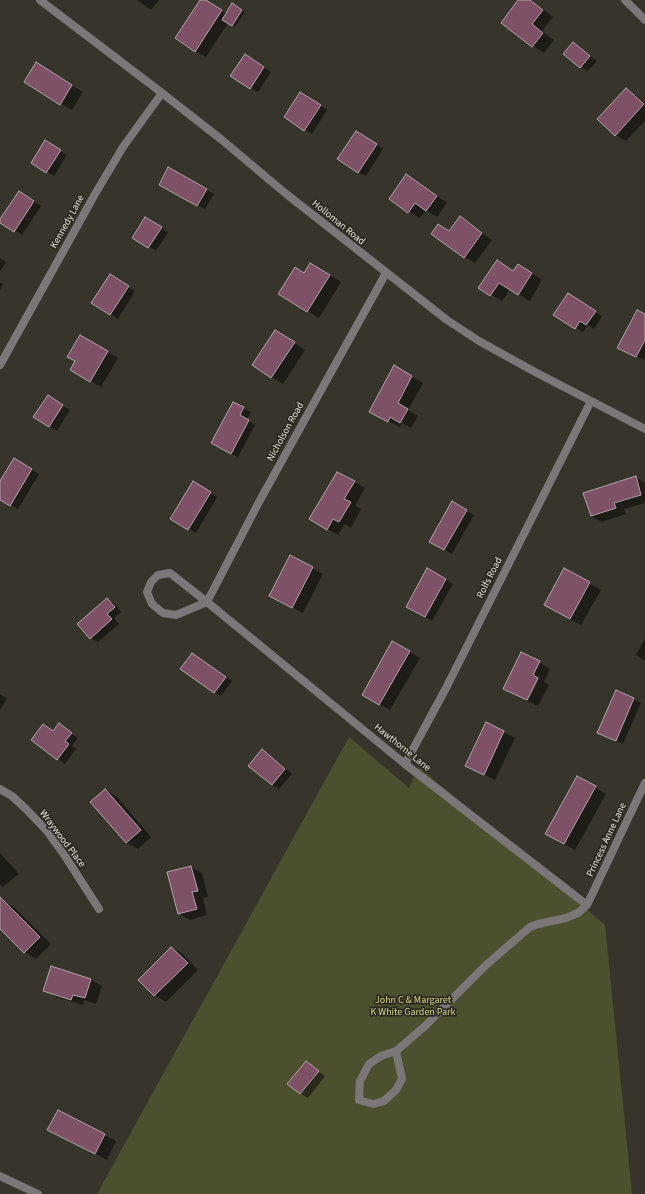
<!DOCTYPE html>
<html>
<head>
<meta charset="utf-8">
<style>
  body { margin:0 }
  canvas { display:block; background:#37342b }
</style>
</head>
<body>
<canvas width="645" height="1194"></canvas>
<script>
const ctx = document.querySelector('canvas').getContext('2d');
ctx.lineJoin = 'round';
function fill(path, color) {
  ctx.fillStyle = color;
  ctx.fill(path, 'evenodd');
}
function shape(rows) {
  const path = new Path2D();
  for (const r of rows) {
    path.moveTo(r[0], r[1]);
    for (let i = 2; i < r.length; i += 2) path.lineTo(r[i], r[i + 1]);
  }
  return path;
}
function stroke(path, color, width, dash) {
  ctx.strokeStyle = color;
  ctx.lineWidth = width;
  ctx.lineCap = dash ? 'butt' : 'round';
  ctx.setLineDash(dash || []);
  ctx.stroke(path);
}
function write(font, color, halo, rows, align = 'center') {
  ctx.font = font + ' "Source Sans 3",sans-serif';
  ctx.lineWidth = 3.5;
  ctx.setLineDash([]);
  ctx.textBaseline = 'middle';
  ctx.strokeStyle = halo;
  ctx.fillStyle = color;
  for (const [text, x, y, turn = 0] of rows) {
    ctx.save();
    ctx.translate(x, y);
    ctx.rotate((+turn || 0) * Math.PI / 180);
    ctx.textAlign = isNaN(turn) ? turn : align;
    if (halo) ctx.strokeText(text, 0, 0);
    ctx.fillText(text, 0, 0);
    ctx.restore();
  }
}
fill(shape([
  [349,737,409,788,419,767,605,925,632,1194,97,1194]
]), '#4d502f');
fill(shape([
  [137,0,159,0,151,10],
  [201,0,205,0,227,14,233,5,245,12,235,27,228,23,206,57,195,51],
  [519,0,531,0,553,17,542,31,554,40,544,53,533,46,502,23],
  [573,43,597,61,588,71,581,67],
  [252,59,271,72,258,92,251,88],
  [47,70,83,92,72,110,25,82],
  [626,89,637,96,645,103,645,121,626,141,615,135],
  [308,97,327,110,312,134,285,117],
  [364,136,383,149,366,176,358,172],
  [53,146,67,155,54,176,47,172],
  [169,168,214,194,205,209,160,184],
  [417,182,447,203,437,217,426,210,420,218,409,212],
  [26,196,41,206,22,235,0,221],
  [460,218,492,240,475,263,464,257,439,225,450,232],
  [162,228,168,232,156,251,150,247],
  [0,258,6,262,0,272],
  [497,261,514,271,529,271,542,280,530,301,510,289,502,301,480,288],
  [322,271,341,282,319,318,280,294,305,274],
  [117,280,135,291,118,319,93,303],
  [0,282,3,284,0,290],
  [575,299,602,316,594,329,588,325,583,332,555,315],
  [645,315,645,358,644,360,625,351],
  [80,336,118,358,101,387,71,369,76,361],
  [286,337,305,350,283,384,253,365],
  [395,367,423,383,408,410,418,416,411,428,402,423,400,427,381,418],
  [55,401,70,410,57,431,35,417],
  [234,403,251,412,247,420,255,425,238,457,219,447],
  [14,459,39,474,18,509,0,499,0,483],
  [338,473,365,488,355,506,361,509,351,528,345,524,338,535,311,519],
  [635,477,645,483,645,503,624,509,626,514,602,522,591,516],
  [193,483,217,497,196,533,172,519],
  [453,503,474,515,452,554,430,541],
  [312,568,323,574,303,613,282,602],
  [428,569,453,584,432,621,407,607],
  [565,570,601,590,581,625,556,611],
  [107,599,114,603,121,612,114,618,119,624,98,642,91,638],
  [645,638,645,661,636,655],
  [393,642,420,658,390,710,363,695],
  [193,654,232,681,221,696,214,692],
  [539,662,550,669,544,682,549,685,538,706,528,701,540,677,537,677,526,700,516,695],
  [617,691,641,703,623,744,599,733],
  [0,694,7,699,0,710],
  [486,724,515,738,495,780,467,766],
  [44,725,54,732,59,725,78,738,72,746,76,749,65,764,32,740],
  [262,751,269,755,292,774,279,789,272,785],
  [595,787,606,794,575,850,547,834],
  [106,790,117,797,151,837,138,849,127,843,92,802],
  [0,853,19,874,3,887,0,885],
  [191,867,202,873,208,897,203,898,207,915,190,920,179,913],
  [4,902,15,908,51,944,36,959,25,952,0,927,0,906],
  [172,948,183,954,198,970,166,1002,155,995,140,980],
  [91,980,102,986,96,1004,84,1000,83,1005,56,997,45,990],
  [306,1062,325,1076,308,1098,300,1093],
  [58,1111,116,1141,107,1160,60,1136]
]), '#0007');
const building = shape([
  [200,0,206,0,222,10,195,52,175,38,200,0],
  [518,0,530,0,543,10,532,24,543,33,532,47,501,23,518,0],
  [232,3,242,10,232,26,222,20,232,3],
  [573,42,590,56,580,68,563,54,573,42],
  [245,54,264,67,250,89,230,76,245,54],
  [36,62,72,85,60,105,24,82,36,62],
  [626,88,644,104,615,136,597,119,626,88],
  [300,92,321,105,304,131,284,117,300,92],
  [356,131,377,144,358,173,337,159,356,131],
  [45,140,61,150,46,173,31,163,45,140],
  [168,167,207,189,197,206,159,185,168,167],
  [406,174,437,196,426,211,415,203,408,213,389,199,406,174],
  [19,191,34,201,14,232,0,223,0,219,19,191],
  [460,216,482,233,464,258,431,234,438,224,449,231,460,216],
  [145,217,162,227,148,248,132,238,145,217],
  [497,260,513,271,518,264,532,273,518,295,499,283,490,296,478,288,497,260],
  [310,263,330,275,307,312,278,294,295,267,304,273,310,263],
  [110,274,129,286,110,315,91,303,110,274],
  [568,293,596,311,586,325,580,321,575,329,553,315,568,293],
  [637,310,645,314,645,340,636,357,617,348,637,310],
  [275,330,295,342,271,378,252,365,275,330],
  [80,335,108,351,90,382,70,370,75,361,67,357,80,335],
  [394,365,412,376,398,403,408,409,400,423,390,417,388,422,369,412,394,365],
  [48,395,63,405,49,427,33,417,48,395],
  [233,402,244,407,240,415,249,420,231,454,211,443,233,402],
  [14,458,32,469,10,506,0,500,0,481,14,458],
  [337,472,355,481,344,499,351,502,339,522,333,519,327,530,309,519,337,472],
  [636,476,641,495,614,503,616,508,591,516,583,493,636,476],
  [193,481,211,492,188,530,170,519,193,481],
  [452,501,467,510,444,550,429,542,452,501],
  [290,555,313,567,292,608,269,596,290,555],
  [427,568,446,579,425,617,406,607,427,568],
  [564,568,590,582,570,619,544,605,564,568],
  [107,598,115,607,107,614,112,619,90,639,77,624,107,598],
  [392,641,410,651,379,705,362,695,392,641],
  [521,652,540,661,533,675,538,678,527,700,503,689,521,652],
  [192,653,226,677,214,693,180,669,192,653],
  [616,690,634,698,616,741,597,733,616,690],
  [486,722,504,731,484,775,465,766,486,722],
  [59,723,72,733,65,741,69,744,57,760,31,740,43,724,53,731,59,723],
  [262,749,285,769,272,785,248,766,262,749],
  [577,776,596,786,564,844,545,834,577,776],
  [105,789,141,830,126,843,90,802,105,789],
  [191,866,198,891,192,892,197,909,178,914,167,872,191,866],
  [0,897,40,937,24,953,0,929,0,897],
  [171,947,188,963,154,996,138,980,171,947],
  [51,966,91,979,85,998,73,995,71,1000,43,991,51,966],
  [306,1061,319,1071,300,1094,287,1084,306,1061],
  [58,1110,105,1134,95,1154,47,1130,58,1110]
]);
fill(building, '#7f5167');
stroke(building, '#afa3a8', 1);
stroke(shape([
  [40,0,162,93,222,140,285,193,447,320,479,341,535,372,645,429],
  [625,0,645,20],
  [386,273,259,502,207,602,176,615,163,613,152,604,147,592,151,582,158,575,170,573,207,602,405,764,587,905],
  [0,365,95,194,123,147,162,93],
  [405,764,446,688,591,401],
  [0,789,12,796,27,810,47,831,65,856,99,909],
  [396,1051,402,1079,396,1090,384,1101,373,1104,359,1100,360,1081,369,1064,381,1056,396,1051,424,1027,485,966,530,927,538,924,566,918,578,913,587,905,645,783],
  [0,1176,38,1194]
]), '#7b7677', 8);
write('10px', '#e2e1db', '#2d2a21', [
  ["Kennedy Lane",68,222,-61],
  ["Holloman Road",338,223,39],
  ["Nicholson Road",286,432,-61],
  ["Rolfs Road",490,578,-63],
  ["Hawthorne Lane",402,748,39],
  ["Wraywood Place",62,839,53],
  ["Princess Anne Lane",607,840,-65]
]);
write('10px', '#ccd285', '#2d2a21', [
  ["John C & Margaret",413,1001],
  ["K White Garden Park",413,1013]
]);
</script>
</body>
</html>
